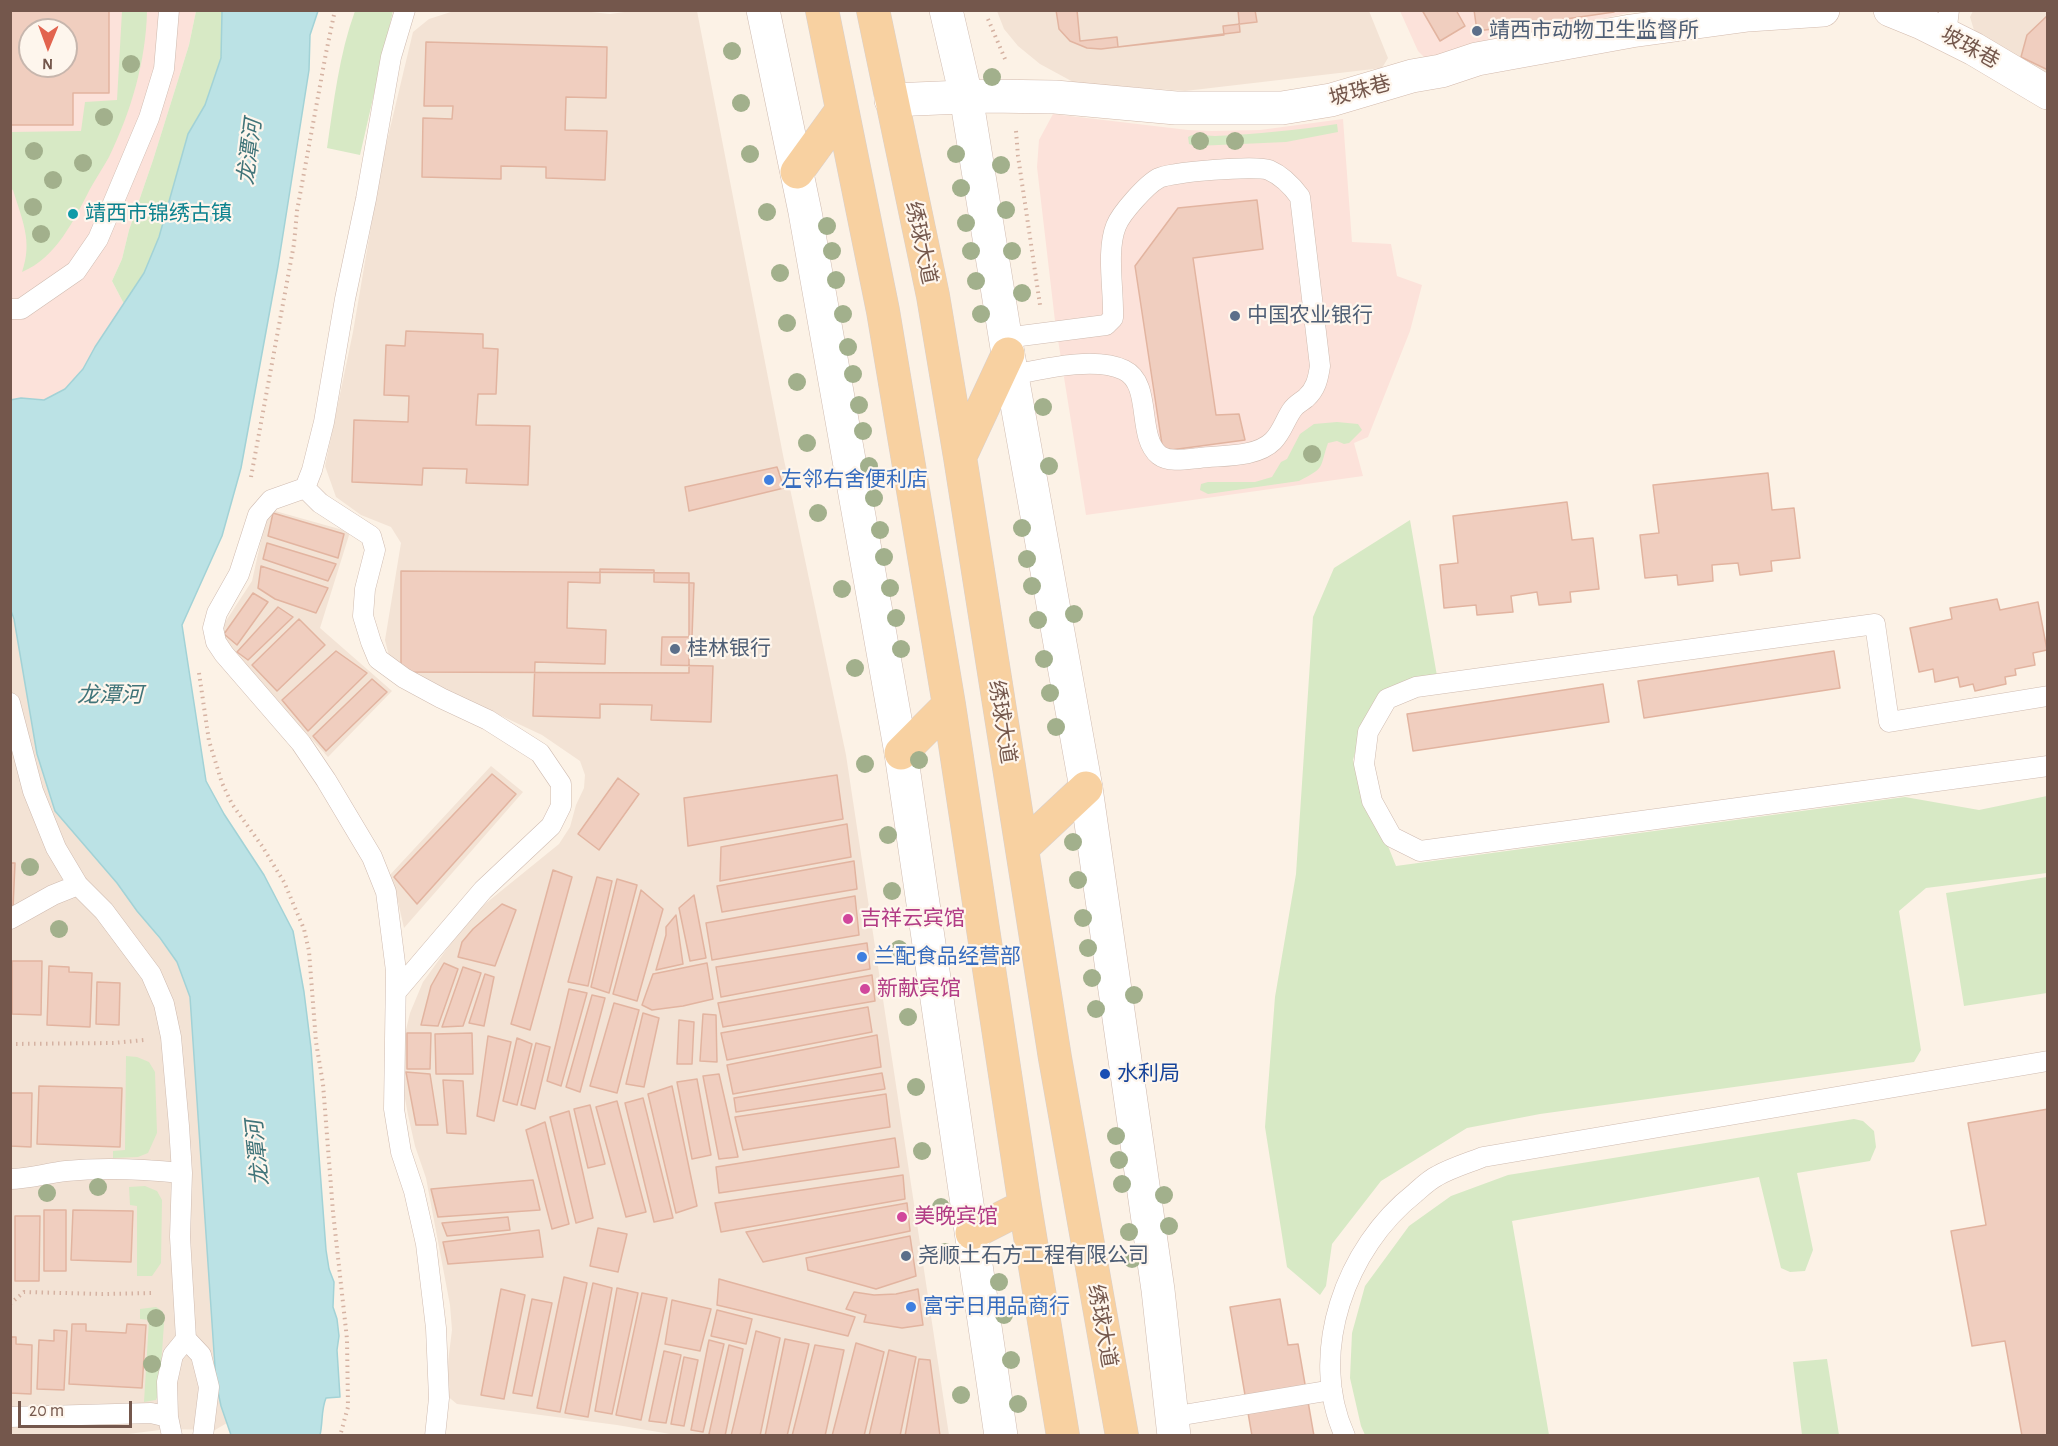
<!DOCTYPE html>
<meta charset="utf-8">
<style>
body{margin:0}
#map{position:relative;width:2058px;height:1446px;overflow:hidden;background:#fcf2e6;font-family:"Alegreya Sans",sans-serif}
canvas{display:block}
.frame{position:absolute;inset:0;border:12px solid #74574c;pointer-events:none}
.north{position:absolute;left:18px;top:18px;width:60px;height:60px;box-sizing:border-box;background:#fef6ed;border:2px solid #c7b6ad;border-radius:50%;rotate:181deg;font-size:16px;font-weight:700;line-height:24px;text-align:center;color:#74574c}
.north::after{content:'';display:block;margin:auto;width:21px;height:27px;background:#e2644f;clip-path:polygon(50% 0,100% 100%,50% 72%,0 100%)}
.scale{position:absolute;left:18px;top:1401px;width:114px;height:27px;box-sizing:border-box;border:3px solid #74574c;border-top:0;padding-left:8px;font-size:18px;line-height:21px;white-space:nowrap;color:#74574c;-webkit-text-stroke:4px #fef6ed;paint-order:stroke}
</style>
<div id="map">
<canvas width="2058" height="1446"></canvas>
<div class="frame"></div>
<div class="north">N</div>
<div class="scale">20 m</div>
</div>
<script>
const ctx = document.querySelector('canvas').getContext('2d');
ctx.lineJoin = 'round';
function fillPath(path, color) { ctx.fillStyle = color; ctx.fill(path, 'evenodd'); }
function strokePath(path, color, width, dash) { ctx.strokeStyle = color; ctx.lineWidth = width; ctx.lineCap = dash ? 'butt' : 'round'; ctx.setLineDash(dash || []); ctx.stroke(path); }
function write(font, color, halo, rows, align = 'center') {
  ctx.font = font + ' "Alegreya Sans","Noto Sans SC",sans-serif'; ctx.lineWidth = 4.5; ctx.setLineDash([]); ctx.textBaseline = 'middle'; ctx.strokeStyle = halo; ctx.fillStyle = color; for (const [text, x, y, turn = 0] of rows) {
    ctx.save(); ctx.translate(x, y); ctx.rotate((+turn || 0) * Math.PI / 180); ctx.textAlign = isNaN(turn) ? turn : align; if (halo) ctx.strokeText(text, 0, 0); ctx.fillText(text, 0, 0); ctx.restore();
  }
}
const residential = new Path2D(`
 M573 10 610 14 639 10 697 11 783 455 846 755 949 1435H676L617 1425 457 1404 446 1395V1378L452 1330 450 1305 426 1178 415 1146 408 1115 401 1077 402 1046 410 1013 423 982 462 928 485 904 559 844 570 827 576 805 584 788 585 775 580 761 542 735 391 664 385 640 401 543 391 527 361 515 336 497 325 466 353 332 382 162 413 32 429 19 454 11Z
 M997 11H1369L1388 58 1382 68 1185 91 1075 83 1040 64 1018 46 1004 29Z
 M1973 11H2047V74L1986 39 1974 30 1970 17Z
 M268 509 350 532 320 628 392 691 328 757 226 645 220 630 252 581Z
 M10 611 117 883 177 962 190 997 216 1382 221 1406 227 1423 215 1430 168 1429 112 1436 11 1435Z
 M491 766 523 792 404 928 396 893 388 877Z`);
const commercial = new Path2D(`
 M1641 10 1425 58 1418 51 1400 11Z
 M11 11H196L189 45 153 160 129 230 122 259 112 281 124 304 95 347 83 369 65 389 44 400 21 398 11 400ZM30 30H66V66H30Z
 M1053 114 1188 130 1212 131 1260 130 1343 119 1352 242 1391 244 1397 276 1422 285 1410 331 1368 437 1354 443 1363 476 1086 515 1055 321 1037 167 1039 140Z`);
const green = new Path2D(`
 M122 11H147C146 61 131 112 109 157 103 168 96 178 90 189 74 220 56 258 22 272 33 241 22 220 13 190L11 189V132L81 131 85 102 117 100Z
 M196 11H222L221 58 205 105 188 134 159 237 144 273 124 304 112 281 122 259 129 230 153 160 189 45Z
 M355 11H393L360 155 327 148C334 101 339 55 355 11Z
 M1337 124 1338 132 1286 142 1196 146 1189 144 1188 137C1196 132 1206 136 1215 136 1257 134 1297 130 1337 124Z
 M1337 422 1358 424 1362 430 1349 443 1344 444 1337 441 1328 443C1319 469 1326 467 1299 481L1208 494 1200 490 1201 484 1208 482H1255L1272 477 1281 462 1287 459 1300 434 1314 424Z
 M1410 520 1437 676 1364 721 1353 760 1365 804 1386 841 1396 866 1905 797 1979 810 2047 796V873L1926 888 1899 911 1921 1050 1914 1062 1540 1114 1467 1128 1381 1181 1332 1244 1326 1286 1320 1295 1287 1267 1265 1127 1275 997 1296 874 1313 617 1334 568Z
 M2047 877V993L1964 1006 1946 893Z
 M126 1056 137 1057 149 1062 155 1072 157 1133 148 1153 138 1157 113 1158V1151L125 1150Z
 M1854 1119 1863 1121 1874 1131 1876 1147 1870 1161 1797 1173 1813 1250 1805 1271 1790 1272 1781 1268 1759 1177 1512 1221 1549 1435H1365L1361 1426 1350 1378 1352 1333 1365 1286 1409 1226 1451 1196 1508 1175Z
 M145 1186 157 1191 162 1200 161 1263 152 1276H137V1206L130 1205 129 1187Z
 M156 1307 162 1311 164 1324 159 1393 156 1400 144 1402 149 1320 140 1319V1309Z
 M1827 1359 1839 1435H1802L1793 1362Z`);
const water = new Path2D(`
 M222 11H318L310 35 309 70 278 266 241 468 222 536 182 625 206 781 224 814 264 875 293 931 304 992 311 1048 326 1250 329 1269 334 1282 333 1307 337 1319 339 1336 337 1350 340 1397 326 1398C321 1410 323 1422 320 1435H231L221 1406 216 1382 190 997 177 962 160 938 137 911 117 883 55 811 37 754 14 619 11 611 10 400 21 398 44 400 65 389 83 369 95 347 144 273 159 237 188 134 205 105 221 58Z`);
const building = new Path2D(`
 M10 10H109V93H73V125H10ZM30 30H66V66H30V57H24L22 36 30 35Z
 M1056 10H1238L1240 32 1101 49 1087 48 1070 41 1059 29Z
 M1077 10H1255L1257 22 1223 26 1224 35 1118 47 1117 37 1080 41Z
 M1422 10H1456L1465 26 1440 41Z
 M1474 10H1614V12L1518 26 1519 31 1494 35 1493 29 1477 31Z
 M2048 15V70L2021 57 2027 35Z
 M426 42 607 47 606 98 566 97 565 130 607 131 605 180 546 178V167L501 166V179L422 177 423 118 452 119 453 106H424Z
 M1257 200 1263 249 1193 258 1216 415 1239 414 1245 440 1163 451 1135 266 1178 208Z
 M406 331 483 334V348L498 349 496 394H478L476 425 530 426 528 485 466 483 467 469 423 468 422 485 352 482 354 420 408 422 409 396 384 395 386 345 405 346Z
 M777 467 784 488 689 511 685 487Z
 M1768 473 1772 510 1794 508 1800 558 1771 561 1772 571 1740 575 1738 563 1712 565 1713 581 1678 585 1677 575 1645 578 1640 535 1659 533 1653 485Z
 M1567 502 1572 540 1593 538 1599 589 1570 592 1571 602 1539 605 1537 592 1511 596 1513 612 1477 615 1476 605 1444 608 1440 565 1458 563 1453 516Z
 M273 513 344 534 338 558 268 536Z
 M267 543 336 564 328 581 263 559Z
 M261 566 328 588 316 613 275 599 258 588Z
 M600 569 654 570V582L694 583 692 637H662L661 665 713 666 711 722 651 720 652 705 600 704V718L533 716 535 662 605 664 606 630 567 628 568 582 600 583Z
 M401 571 689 573V673L401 672Z
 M253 593 268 602 237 645 224 634Z
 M1997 599 2000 610 2038 602 2047 650 2033 653 2035 665 2015 669 2016 675 2005 677 2006 684 1975 691 1973 684 1960 687 1958 677 1935 682 1933 669 1919 672 1910 628 1952 619 1950 608Z
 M278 607 293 617 248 660 237 652Z
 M299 619 325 645 277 691 252 665Z
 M336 651 367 673 308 731 282 700Z
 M1834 651 1840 688 1644 718 1638 681Z
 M372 679 387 692 326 751 313 736Z
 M1603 684 1609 722 1413 751 1407 714Z
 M492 774 516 794 417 904 394 877Z
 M837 775 843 819 688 846 684 798Z
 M618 778 639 794 599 850 578 834Z
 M847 824 851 857 720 881 721 847Z
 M854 861 857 889 722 912 717 886Z
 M10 863H15L13 909H10Z
 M553 870 572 877 530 1030 511 1024Z
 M597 877 612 881 588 986 568 982Z
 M617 879 637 885 609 993 591 987Z
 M641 890 663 909 637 1001 613 994Z
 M694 895 706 958 690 961 679 908Z
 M855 896 859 935 712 960 706 923Z
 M502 904 516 910 495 966 458 957 462 942 473 929Z
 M676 915 683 964 656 970 666 935V927Z
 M867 943 870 969 721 997 716 967Z
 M12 961H42L41 1015 12 1014Z
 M444 963 458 969 438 1026 421 1025 431 986Z
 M707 963 713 999 683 1006 652 1010 642 1005 653 974Z
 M49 966 69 967V972L92 973 90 1027 47 1025Z
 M463 967 481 973 463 1026 442 1027Z
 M485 974 494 977 484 1026 469 1023Z
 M872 975 875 1001 723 1027 718 1003Z
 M97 982 120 983 119 1025 96 1024Z
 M569 989 587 993 561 1086 547 1081Z
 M592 995 605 998 580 1092 566 1087Z
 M614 1003 639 1010 617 1093 590 1086Z
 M868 1007 872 1032 727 1060 721 1033Z
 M643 1013 659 1018 644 1087 626 1084Z
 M703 1014 716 1015 717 1062 700 1061Z
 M679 1020 694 1022 692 1064H677Z
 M407 1033H431L430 1069H407Z
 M472 1033 473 1074H436L435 1034Z
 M877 1035 881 1067 733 1094 727 1065Z
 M488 1036 511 1042 494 1121 477 1116Z
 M517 1038 532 1044 517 1105 503 1101Z
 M536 1043 550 1047 535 1109 521 1105Z
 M406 1072 430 1074 438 1125H416Z
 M882 1073 885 1089 736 1112 734 1098Z
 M719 1074 738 1157 719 1159 703 1076Z
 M697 1079 711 1155 692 1159 677 1082Z
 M443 1080 463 1081 466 1134 447 1133Z
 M39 1086 122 1088 120 1147 37 1144Z
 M672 1086 697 1206 676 1213 648 1094Z
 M10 1093H32L31 1147 10 1146Z
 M886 1094 890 1127 743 1150 735 1117Z
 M643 1098 673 1218 654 1222 625 1103Z
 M617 1101 646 1212 626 1217 596 1107Z
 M590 1105 605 1164 588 1168 574 1109Z
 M2048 1109V1436H2022L2005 1341 1972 1346 1951 1231 1986 1225 1968 1123Z
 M569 1111 593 1218 576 1223 550 1117Z
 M545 1122 569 1224 552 1229 526 1130Z
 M895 1138 899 1167 719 1193 716 1167Z
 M903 1175 905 1199 721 1232 715 1203Z
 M533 1180 540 1210 438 1217 431 1189Z
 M907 1203 910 1231 763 1262 746 1232Z
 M44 1210H66V1271H44Z
 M73 1210 133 1211 131 1262 71 1260Z
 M15 1216H40L39 1281H15Z
 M508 1217 510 1230 447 1236 442 1223Z
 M598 1228 627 1234 618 1272 590 1266Z
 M539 1230 543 1257 448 1264 443 1242Z
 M910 1236 916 1276 876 1289 808 1270 806 1258Z
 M564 1277 587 1283 560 1412 537 1408Z
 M719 1279 855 1317 848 1336 717 1305Z
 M593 1283 612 1288 588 1417 565 1413Z
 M617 1288 638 1293 612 1414 595 1411Z
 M501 1289 525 1295 504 1399 481 1395Z
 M918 1289 923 1325 902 1328 864 1322 866 1315 846 1309 854 1292 874 1295 896 1294Z
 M642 1293 667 1298 641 1420 616 1415Z
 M532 1299 552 1303 532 1396 513 1393Z
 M1280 1299 1288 1345 1298 1344 1314 1436H1252L1230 1307Z
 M672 1300 711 1309 700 1351 665 1344Z
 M717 1310 752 1319 746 1344 711 1336Z
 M72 1324H86V1331L126 1333 127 1324 146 1325 142 1388 69 1384Z
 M54 1330 67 1331 64 1390 37 1389 39 1340 54 1341Z
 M756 1331 780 1338 760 1436H731Z
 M10 1337H16V1344L32 1345 31 1394 10 1393Z
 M785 1339 809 1344 787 1436H765Z
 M709 1340 724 1344 703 1432 691 1430Z
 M856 1343 884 1352 864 1436H832Z
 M729 1345 743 1349 725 1436H713L709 1434Z
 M815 1345 844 1350 825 1436H792Z
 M889 1350 916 1357 900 1436H869Z
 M664 1351 681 1355 666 1423 649 1421Z
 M684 1357 698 1360 684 1426 671 1424Z
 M919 1359 930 1360 940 1436H905Z`);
const path = new Path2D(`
 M988 19 1005 59
 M1016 131 1018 156 1040 305
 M251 477 294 244 297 211 326 53 335 10
 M199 673 209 741 222 783 232 804 262 846 284 882 304 929 309 951 316 1042 323 1084 333 1212 347 1339 348 1407 340 1436
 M10 1044 114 1043 144 1040
 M10 1304 24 1292 103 1294 153 1293`);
const lane = new Path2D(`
 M405 10 391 57 366 199 345 299 324 422 312 470 305 488 271 500 258 515 239 574 217 613 213 628 216 642 224 654 301 743 326 780 372 857 386 892 396 971 394 1109 401 1152 414 1191 426 1244 436 1328 439 1398 435 1436
 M1946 34 1949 10
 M10 309H21L76 271 98 239 149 118 164 69 169 10
 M1005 338 1106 325 1113 318C1114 290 1106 251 1116 226 1121 213 1147 184 1159 178 1170 172 1257 165 1269 170 1283 176 1292 186 1300 197L1320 366C1318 379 1316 389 1306 398 1301 402 1295 405 1292 410 1285 420 1282 432 1273 441 1256 458 1222 455 1199 458 1188 459 1169 463 1159 455 1136 436 1153 384 1124 370 1095 356 1043 369 1012 375
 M305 488 320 503 371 536 375 550 365 589 363 616 371 642 378 659 404 678 441 698 488 720 540 753 561 784V806L551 826 483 890 396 992
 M2048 696 1889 722 1875 624 1416 687 1387 699 1368 732 1364 764 1372 801 1392 837 1420 851 2048 766
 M10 703 33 791 56 848 78 885 104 911 151 974 164 1004 171 1037 179 1126 182 1173 180 1237 186 1339 201 1355 209 1387 203 1436
 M10 919 53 895 78 885
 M10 1179C29 1179 47 1173 66 1171 104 1167 143 1169 182 1173
 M10 1417 151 1413 168 1417 172 1436
 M168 1417 167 1382 173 1355 186 1339
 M1171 1417 1332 1390
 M1345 1436C1307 1353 1346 1247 1415 1193 1422 1187 1429 1180 1437 1176 1451 1168 1468 1163 1483 1157L2048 1061`);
const street = new Path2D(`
 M763 10 805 212 901 753 1001 1436
 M946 10 966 96 1008 354 1086 788 1158 1290 1174 1436`);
const secondary = new Path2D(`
 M1890 10 1922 23 1974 49 2048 93
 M891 100 987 96 1055 97 1176 108H1282L1331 100 1412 76 1441 71 1477 59 1631 31 1748 15 1823 10`);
const primary = new Path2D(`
 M822 10 883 311 949 705 1025 1206 1063 1436
 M873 10 933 296 960 457 1055 1058 1122 1436
 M797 172 842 110
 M960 457 1008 354
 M901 753 949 705
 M1022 848 1086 788
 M972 1233 1025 1206`);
const trees = [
 [732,51],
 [131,64],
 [992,77],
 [741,103],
 [104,117],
 [1200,141],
 [1235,141],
 [34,151],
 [750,154],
 [956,154],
 [83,163],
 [1001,165],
 [53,180],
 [961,188],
 [33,207],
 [1006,210],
 [767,212],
 [966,223],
 [827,226],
 [41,234],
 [832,251],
 [971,251],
 [1012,251],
 [780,273],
 [836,280],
 [976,281],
 [1022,293],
 [843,314],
 [981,314],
 [787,323],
 [848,347],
 [853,374],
 [797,382],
 [859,405],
 [1043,407],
 [863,431],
 [807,443],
 [1312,454],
 [869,466],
 [1049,466],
 [874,498],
 [818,513],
 [1022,528],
 [880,530],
 [884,557],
 [1027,559],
 [1032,586],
 [890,588],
 [842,589],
 [1074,614],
 [896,618],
 [1038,620],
 [901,649],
 [1044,659],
 [855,668],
 [1050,693],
 [1056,727],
 [919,760],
 [865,764],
 [888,835],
 [1073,842],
 [30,867],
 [1078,880],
 [892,891],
 [1083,918],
 [59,929],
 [1088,948],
 [899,949],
 [1092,978],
 [1134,995],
 [1096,1009],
 [908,1017],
 [916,1087],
 [1116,1136],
 [922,1151],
 [1119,1160],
 [1122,1184],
 [98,1187],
 [47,1193],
 [1164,1195],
 [941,1207],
 [1169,1226],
 [1129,1232],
 [945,1252],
 [1132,1259],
 [999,1282],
 [1004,1315],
 [156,1318],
 [1011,1360],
 [152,1364],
 [961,1395],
 [1018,1404]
];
const markers = [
 [1477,31,6,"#5c6f8a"],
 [73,214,6,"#0f9aa8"],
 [1235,316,6,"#5c6f8a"],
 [769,480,6,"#3f7fe0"],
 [675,649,6,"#5c6f8a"],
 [848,919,6,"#d1479c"],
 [862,957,6,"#3f7fe0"],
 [865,989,6,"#d1479c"],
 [1105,1074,6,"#1a4fb4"],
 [902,1217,6,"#d1479c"],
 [906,1256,6,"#5c6f8a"],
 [911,1307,6,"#3f7fe0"]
];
const serviceNames = [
 ["靖西市动物卫生监督所",1489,31],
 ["中国农业银行",1247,316],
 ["桂林银行",687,649],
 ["尧顺土石方工程有限公司",918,1256]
];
const streetNames = [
 ["坡珠巷",1970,48,29],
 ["坡珠巷",1360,91,-15],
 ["绣球大道",921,243,78],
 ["绣球大道",1002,722,81],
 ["绣球大道",1102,1326,80]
];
const cultureNames = [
 ["靖西市锦绣古镇",85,214]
];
const shopNames = [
 ["左邻右舍便利店",781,480],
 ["兰配食品经营部",874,957],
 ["富宇日用品商行",923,1307]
];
const hotelNames = [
 ["吉祥云宾馆",860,919],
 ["新献宾馆",877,989],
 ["美晚宾馆",914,1217]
];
const transitNames = [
 ["水利局",1117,1074]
];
const waterNames = [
 ["龙潭河",250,152,-83],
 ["龙潭河",110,695],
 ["龙潭河",258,1153,-96]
];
fillPath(residential, '#f3e3d5');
fillPath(commercial, '#fce2da');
fillPath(green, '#d7e9c5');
fillPath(water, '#bbe2e5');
strokePath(water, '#a2d2d6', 1.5);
fillPath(building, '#f0cebf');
strokePath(building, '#e2b4a0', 1.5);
strokePath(lane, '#cfbbb0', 21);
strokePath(street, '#cfbbb0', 34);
strokePath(secondary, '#d2baad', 34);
strokePath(primary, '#d8d0cd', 34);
strokePath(path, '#d5b2a2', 4, [1.5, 4.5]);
strokePath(lane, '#fff', 20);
strokePath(street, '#fff', 33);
strokePath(secondary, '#fff', 33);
strokePath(primary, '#f8d1a1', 33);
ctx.fillStyle = '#a2b08c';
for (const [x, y] of trees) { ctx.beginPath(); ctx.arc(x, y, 9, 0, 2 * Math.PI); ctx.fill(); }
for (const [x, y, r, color] of markers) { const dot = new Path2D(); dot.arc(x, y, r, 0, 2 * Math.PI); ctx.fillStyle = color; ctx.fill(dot); strokePath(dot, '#fef6ed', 2); }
write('21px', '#4e5e75', '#fef6ed', serviceNames, 'left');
write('21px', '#74574c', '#fef6ed', streetNames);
write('21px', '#0d838f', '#fef6ed', cultureNames, 'left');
write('21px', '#366cbe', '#fef6ed', shopNames, 'left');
write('21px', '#b23c85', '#fef6ed', hotelNames, 'left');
write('21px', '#164399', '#fef6ed', transitNames, 'left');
write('italic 22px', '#407479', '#fef6ed', waterNames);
</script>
